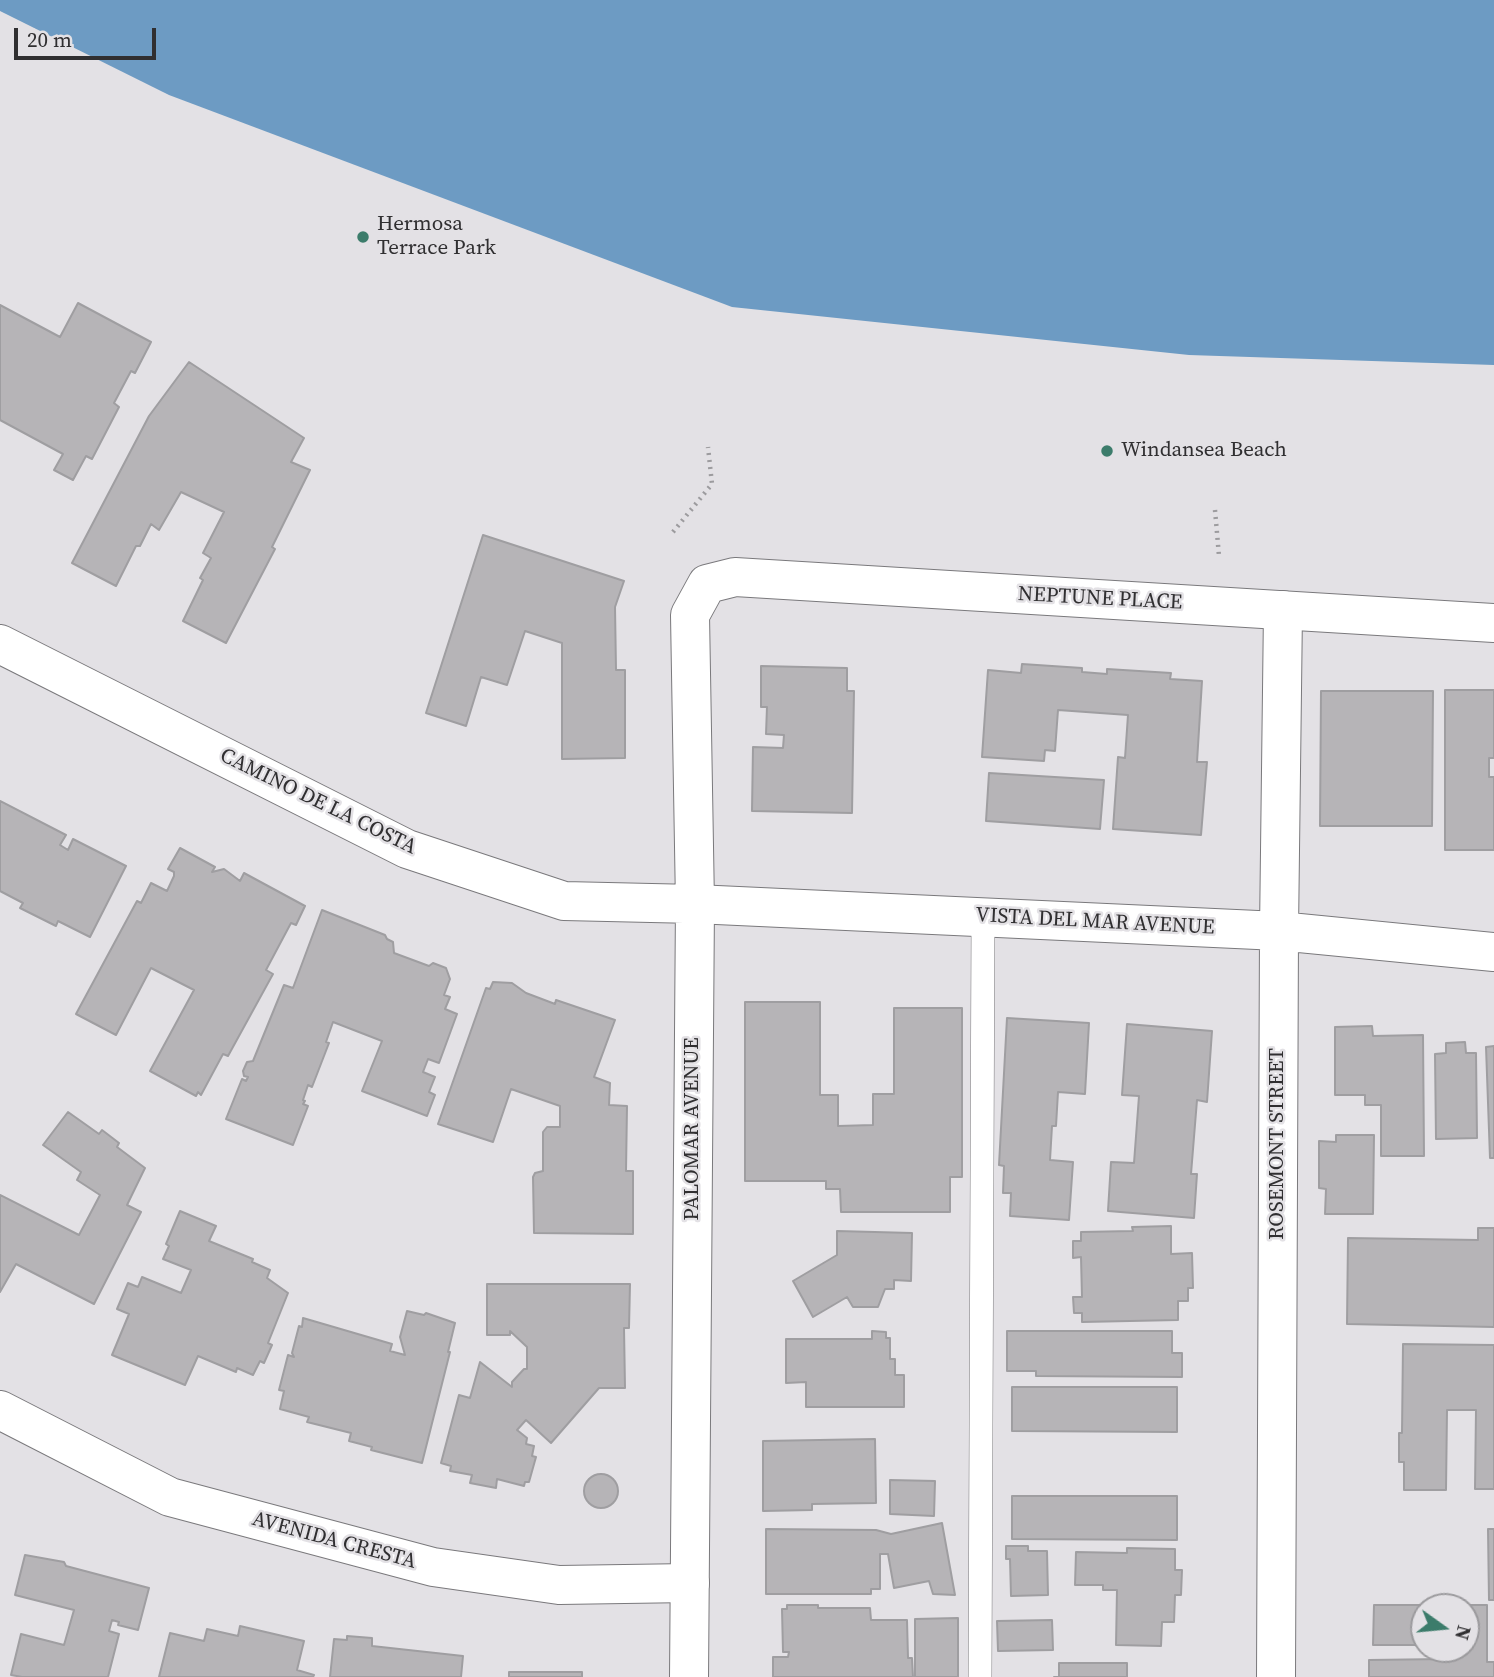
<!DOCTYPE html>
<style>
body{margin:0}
#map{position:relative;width:1494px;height:1677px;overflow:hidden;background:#e3e1e5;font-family:"Source Serif 4",serif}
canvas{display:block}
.north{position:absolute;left:1410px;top:1593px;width:70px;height:70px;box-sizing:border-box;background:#e3e1e5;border:2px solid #9b9a9d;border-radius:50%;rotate:105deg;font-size:19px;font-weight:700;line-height:28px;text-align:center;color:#302f31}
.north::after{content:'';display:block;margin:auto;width:24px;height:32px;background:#3c7c6b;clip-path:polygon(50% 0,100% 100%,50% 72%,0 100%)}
.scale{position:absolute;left:14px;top:28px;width:142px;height:32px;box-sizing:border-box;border:4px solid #302f31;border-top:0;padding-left:9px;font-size:21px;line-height:24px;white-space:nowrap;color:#302f31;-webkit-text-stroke:5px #e3e1e5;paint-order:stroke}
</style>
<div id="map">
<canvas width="1494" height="1677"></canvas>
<div class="north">N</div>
<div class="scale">20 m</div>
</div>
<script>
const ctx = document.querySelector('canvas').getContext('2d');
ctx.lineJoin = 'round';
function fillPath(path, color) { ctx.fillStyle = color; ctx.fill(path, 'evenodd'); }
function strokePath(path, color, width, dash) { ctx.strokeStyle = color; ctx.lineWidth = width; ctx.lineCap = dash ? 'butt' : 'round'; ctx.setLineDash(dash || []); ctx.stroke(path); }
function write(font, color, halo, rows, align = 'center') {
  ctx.font = font + ' "Source Serif 4",serif'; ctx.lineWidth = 5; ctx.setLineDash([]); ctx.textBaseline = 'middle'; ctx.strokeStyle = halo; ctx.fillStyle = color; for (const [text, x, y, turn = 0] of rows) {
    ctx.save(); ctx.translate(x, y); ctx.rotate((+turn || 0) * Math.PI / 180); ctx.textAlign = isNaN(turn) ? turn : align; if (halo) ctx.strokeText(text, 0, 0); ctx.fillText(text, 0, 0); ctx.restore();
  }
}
const water = new Path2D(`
 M0 0H1494V365L1189 355 732 307 169 95 0 11Z`);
const building = new Path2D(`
 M78 303 151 342 135 373 131 371 114 403 119 407 92 459 86 456 73 480 54 470 63 454 0 420V305L60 337Z
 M189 362 304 438 291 462 310 470 272 547 275 549 226 643 183 621 203 580 200 578 211 558 203 553 224 512 181 492 159 530 151 524 140 546H136L116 586 72 563 149 416Z
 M483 535 624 581 615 607 616 670H625V758L562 759V643L525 631 507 685 481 677 466 726 426 713Z
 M1022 664 1082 668V672L1107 674V669L1171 673 1170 679 1202 681 1197 762H1207L1201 835 1113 829 1118 757 1125 758 1128 715 1058 710 1055 751 1045 750 1044 761 982 757 988 670 1021 673Z
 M761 666 847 668V691H854L852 813 752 811 753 747 783 748 784 735 766 734 767 707H761Z
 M1445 690H1494V758H1489V777H1494V850H1445Z
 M1321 691H1433L1432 826H1320Z
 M989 773 1104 780 1100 829 986 821Z
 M0 801 66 835 60 845 68 850 73 839 126 866 90 937 58 921 56 926 20 908 23 903 0 891Z
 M180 848 215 867 212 872 224 869 240 881 244 873 305 906 296 925 291 923 266 970 273 974 228 1056 223 1054 201 1095 198 1092 196 1096 150 1071 194 990 151 968 116 1035 76 1014 137 901 141 903 151 883 167 891 174 876V872L168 869Z
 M322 910 385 935 387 939 393 942 394 953 429 966 433 963 446 968 450 979 444 995 450 997 445 1009 457 1014 439 1063 428 1059 423 1072 435 1077 429 1092 435 1095 427 1116 362 1091 382 1041 333 1022 326 1042 329 1043 312 1087 308 1085 303 1100 305 1101 303 1104 308 1106 293 1145 226 1119 242 1079 246 1081 248 1077 244 1076 243 1071 247 1062 253 1061 284 985 293 988Z
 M493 982 512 983 526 993 555 1004 556 1000 615 1020 594 1077 610 1083 609 1105 627 1106 626 1171H633V1234L534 1233 533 1177 535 1173 543 1171V1132L547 1127H560V1106L511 1089 493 1142 438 1124 486 988 490 989Z
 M745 1002H820V1095H838V1126L873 1125V1094H894V1008H962V1177H950V1212H841L840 1189H826V1181H745Z
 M1007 1018 1089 1023 1085 1094 1058 1092 1056 1126H1052L1050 1160 1073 1162 1069 1220 1010 1216 1011 1193H1003L1004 1166 999 1165Z
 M1127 1024 1212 1031 1207 1102 1197 1100 1191 1174H1197L1194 1218 1108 1211 1111 1162 1134 1163 1139 1096 1122 1095Z
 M1372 1026 1373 1036 1423 1035 1424 1156H1381V1105H1365V1095H1335V1027Z
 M1465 1042 1466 1053H1476L1477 1138 1436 1139 1435 1054 1446 1053V1043Z
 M1494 1046V1158H1490L1486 1047Z
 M68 1112 99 1134 102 1130 119 1143 117 1147 145 1168 127 1205 141 1212 94 1304 16 1264 0 1292V1195L79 1235 100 1195 77 1180 81 1172 43 1145Z
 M1336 1135H1374L1373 1214H1325L1326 1189 1319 1188V1141L1336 1142Z
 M180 1211 216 1226 209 1241 253 1259 252 1262 270 1270 267 1278 288 1293 268 1343 272 1345 264 1363 260 1361 253 1375 237 1368 236 1372 198 1356 185 1385 112 1355 129 1314 117 1309 128 1283 138 1287 142 1277 181 1293 191 1270 163 1259 169 1246 166 1244Z
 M1171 1226V1254L1192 1253 1193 1288H1188V1301H1178V1320L1082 1322V1313H1074L1073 1297H1082L1081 1257 1073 1258V1241H1081V1232L1133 1231 1132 1227Z
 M1478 1228H1494V1327L1347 1324 1348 1238 1478 1240Z
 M837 1231 912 1233 911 1281 894 1280V1289H885L878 1307H853L847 1297 813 1317 793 1281 837 1255Z
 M487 1284H630L629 1328H624L625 1388H599L551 1443 526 1420 517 1430 527 1438 526 1444 534 1446 532 1456 536 1457 529 1482H525L524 1486 497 1479 496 1488 470 1483 472 1475 450 1471 451 1466 441 1463 459 1395 470 1398 480 1362 512 1387V1382L524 1369H527V1347L510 1331V1335H487Z
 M407 1311 424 1315 426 1313 455 1323 448 1352H450L422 1463 371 1450 372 1447 349 1441 351 1433 307 1422 309 1417 280 1409 284 1391 279 1390 288 1355 294 1357 292 1353 299 1326 302 1327 303 1318 392 1344 390 1351 405 1355 400 1337Z
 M872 1331 886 1332V1338H890V1359H895V1375H904V1407H806V1382L786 1383V1339H872Z
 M1007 1331H1172V1353H1182V1377L1036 1376V1371H1007Z
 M1403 1344 1494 1345V1489H1475L1476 1410H1447L1446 1490H1404V1462H1399V1433H1402Z
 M1012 1387H1177V1432L1012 1431Z
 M875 1439 876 1503 812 1504V1510L763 1511V1441Z
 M584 1491a17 17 0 1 1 34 0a17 17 0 1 1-34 0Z
 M890 1480 935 1481 934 1516 890 1514Z
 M1012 1496H1177V1540L1012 1539Z
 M942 1523 955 1595 933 1594 929 1581 894 1588 888 1554H880V1589H871V1594H766V1529L876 1530 891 1534Z
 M1488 1529H1494V1600H1489Z
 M1006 1546H1028V1551H1047L1048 1595 1011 1596 1010 1559H1006Z
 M1127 1548 1175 1549V1570H1182L1181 1595H1175L1174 1622H1162L1161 1646 1116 1645 1117 1590H1103V1585H1075L1076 1552 1127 1553Z
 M25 1555 64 1562 66 1566 149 1588 138 1630 118 1625 119 1622 112 1620 109 1631 119 1634 108 1677H22L11 1675 21 1634 64 1645 74 1610 15 1595Z
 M787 1605H818V1608H870L871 1620H907L908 1658H912L913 1677H773V1657H788L789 1652H783L782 1609H787Z
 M1374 1605H1487V1662H1494V1677H1369V1660L1444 1659V1649H1466V1607H1424V1645H1373Z
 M958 1618V1677H915V1619Z
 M1052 1620 1053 1650 998 1651 997 1621Z
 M240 1626 304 1641 297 1670 314 1675 313 1677H159L170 1633 204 1641 207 1629 238 1636Z
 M347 1636 372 1638V1646L463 1656 461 1677H330L334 1639 347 1640Z
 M1059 1663H1127V1677H1054H1059Z
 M509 1672H582V1677H509Z`);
const path = new Path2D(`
 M1215 510 1219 556
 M673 532 712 484 708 447`);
const lane = new Path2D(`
 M980 1677 983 917`);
const street = new Path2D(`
 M695 904 1279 931 1494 952
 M0 1410 170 1497 433 1567 559 1585 690 1583
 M1276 1677 1279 931 1283 610`);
const secondary = new Path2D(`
 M0 644 407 849 564 901 695 904
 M689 1677 695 904 690 615 707 584 735 577 1494 623`);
const markers = [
 [363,237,7,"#3c7c6b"],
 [1107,451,7,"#3c7c6b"]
];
const poiNames = [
 ["Hermosa",377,225],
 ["Terrace Park",377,249],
 ["Windansea Beach",1121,451]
];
const streetNames = [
 ["NEPTUNE PLACE",1100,599,3],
 ["CAMINO DE LA COSTA",318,802,26],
 ["VISTA DEL MAR AVENUE",1095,922,3],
 ["PALOMAR AVENUE",693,1129,-90],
 ["ROSEMONT STREET",1278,1144,-90],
 ["AVENIDA CRESTA",334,1541,15]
];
fillPath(water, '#6d9bc3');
fillPath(building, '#b6b4b7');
strokePath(building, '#9f9ea1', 2);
strokePath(lane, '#7a797c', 24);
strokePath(street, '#7a797c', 40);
strokePath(secondary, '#7a797c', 40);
strokePath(path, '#9c9b9e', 4.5, [2, 5]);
strokePath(lane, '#fff', 23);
strokePath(street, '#fff', 38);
strokePath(secondary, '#fff', 38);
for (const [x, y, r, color] of markers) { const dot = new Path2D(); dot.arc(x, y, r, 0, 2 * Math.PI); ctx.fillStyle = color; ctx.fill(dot); strokePath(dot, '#e3e1e5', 2.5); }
write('21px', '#302f31', '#e3e1e5', poiNames, 'left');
write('21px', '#302f31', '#e3e1e5', streetNames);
</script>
